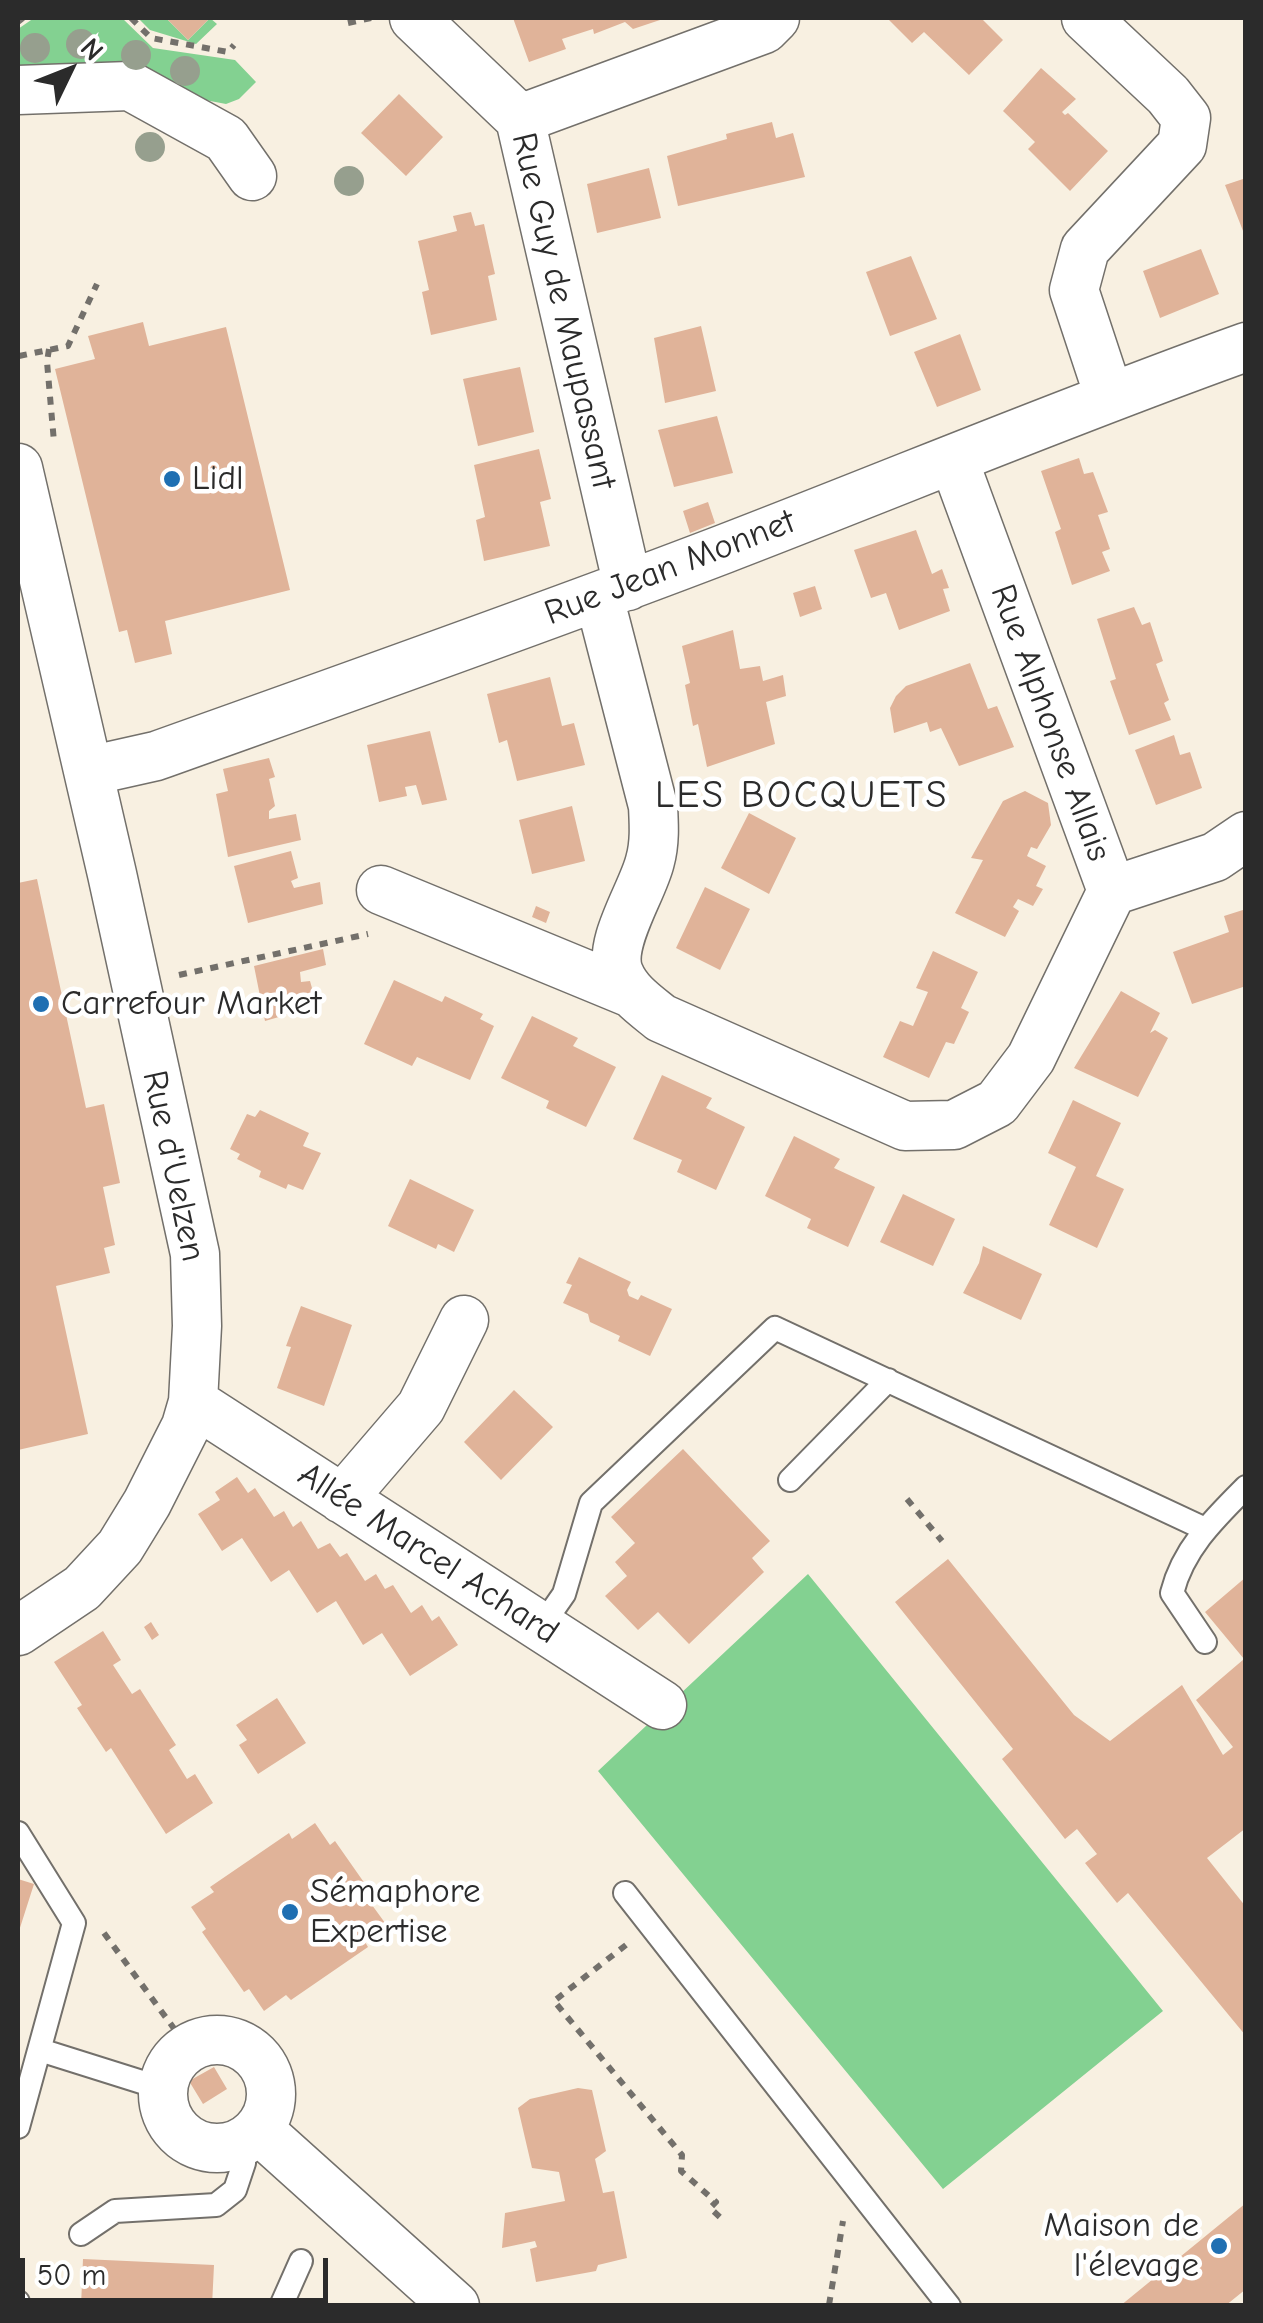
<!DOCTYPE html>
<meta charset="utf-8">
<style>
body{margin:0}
#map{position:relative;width:1263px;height:2323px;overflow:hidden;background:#f8f0e1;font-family:"Comic Neue",sans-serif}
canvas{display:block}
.frame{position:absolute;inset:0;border:20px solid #2b2b2b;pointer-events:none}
.north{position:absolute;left:20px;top:20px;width:100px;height:100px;-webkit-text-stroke:8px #fff;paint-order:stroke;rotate:47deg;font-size:28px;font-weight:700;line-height:40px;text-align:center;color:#2b2b2b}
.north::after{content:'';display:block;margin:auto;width:35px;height:45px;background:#2b2b2b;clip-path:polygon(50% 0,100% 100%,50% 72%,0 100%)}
.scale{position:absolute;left:20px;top:2258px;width:308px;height:45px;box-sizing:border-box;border:5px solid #2b2b2b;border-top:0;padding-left:12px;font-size:30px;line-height:35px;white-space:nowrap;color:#2b2b2b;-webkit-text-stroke:8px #fff;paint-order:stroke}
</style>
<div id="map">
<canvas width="1263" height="2323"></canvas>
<div class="frame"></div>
<div class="north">N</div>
<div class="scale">50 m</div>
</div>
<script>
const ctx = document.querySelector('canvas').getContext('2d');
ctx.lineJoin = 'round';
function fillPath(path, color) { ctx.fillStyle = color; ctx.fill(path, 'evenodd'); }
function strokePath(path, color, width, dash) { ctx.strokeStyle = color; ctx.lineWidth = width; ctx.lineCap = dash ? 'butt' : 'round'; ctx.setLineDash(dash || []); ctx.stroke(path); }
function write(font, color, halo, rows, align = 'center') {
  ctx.font = font + ' "Comic Neue",sans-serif'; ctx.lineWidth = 9; ctx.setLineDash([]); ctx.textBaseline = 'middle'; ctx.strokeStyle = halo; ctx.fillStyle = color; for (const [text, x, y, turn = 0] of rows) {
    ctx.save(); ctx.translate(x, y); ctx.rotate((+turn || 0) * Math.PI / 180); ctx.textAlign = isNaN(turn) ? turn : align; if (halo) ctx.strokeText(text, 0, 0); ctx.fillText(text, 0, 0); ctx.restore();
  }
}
const green = new Path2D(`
 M34 18H122L153 48 235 60 256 82 239 99 226 104 205 100 156 76H18V29Z
 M138 18H166L188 40 210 18 217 24 196 44 150 30Z
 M808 1574 1163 2011 943 2189 598 1771Z`);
const building = new Path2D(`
 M166 18H210L188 40Z
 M513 18H666L633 29 625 22 594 34 593 29 562 39 566 49 529 62Z
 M887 18H981L1003 40 969 75 924 32 912 43Z
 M1041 68 1076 99 1062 112 1065 115 1068 113 1108 151 1070 191 1028 149 1035 142 1003 111Z
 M399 94 443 137 406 176 361 133Z
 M772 122 776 138 793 133 805 177 678 206 667 156 727 139 726 134Z
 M649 168 661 218 597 233 587 184Z
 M1246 178V236H1245L1225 185Z
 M471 212 475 226 484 224 495 274 488 276 497 320 431 335 422 292 429 290 418 241 457 231 453 216Z
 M1201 249 1219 294 1160 318 1143 271Z
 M911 256 937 319 890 336 866 272Z
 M143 322 149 346 226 327 290 590 165 621 172 654 135 663 127 630 119 632 55 369 95 359 88 336Z
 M701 326 716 391 665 403 654 338Z
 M960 334 981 390 937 407 914 352Z
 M520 367 534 432 478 446 463 379Z
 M717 416 733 473 674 487 658 430Z
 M539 449 551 499 540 502 550 546 484 561 476 520 485 517 474 465Z
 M1079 458 1084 474 1093 472 1108 512 1098 515 1110 549 1102 552 1110 571 1072 585 1055 532 1061 529 1041 471Z
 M708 502 715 523 690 533 683 511Z
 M916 530 932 574 942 569 949 588 943 589 950 611 899 630 886 593 871 598 854 550Z
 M815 586 822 609 800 617 793 593Z
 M1134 607 1142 625 1150 622 1163 661 1156 664 1169 700 1164 703 1171 720 1129 735 1110 681 1116 679 1097 619Z
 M733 630 740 669 760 666 763 681 783 675 786 696 766 702 775 744 707 767 698 724 693 726 685 685 690 683 682 646Z
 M970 663 988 709 997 706 1014 747 959 766 941 728 930 732 927 722 894 733 890 708 896 696 906 686Z
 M550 677 562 726 574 723 585 765 517 781 507 740 499 743 487 694Z
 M430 731 447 800 422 805 416 785 405 787 407 796 379 802 367 745Z
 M1174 735 1180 755 1190 752 1202 788 1156 805 1135 750Z
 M269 758 275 777 269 779 275 806 269 811V819L296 814 301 840 228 857 216 794 228 791 223 769Z
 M1025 791 1048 803 1051 825 1037 849 1031 847 1027 856 1046 866 1036 886 1043 889 1033 906 1018 899 1013 907 1019 911 1005 937 955 913 983 860 971 858 1003 801Z
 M572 806 585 861 532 874 519 820Z
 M749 813 796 838 769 894 721 868Z
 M291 851 298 878 291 881 294 888 320 882 323 904 248 923 234 866Z
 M37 879 86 1108 104 1104 120 1183 103 1187 115 1245 104 1248 110 1273 56 1286 88 1434 18 1450V883Z
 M705 887 750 909 720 970 676 948Z
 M536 906 550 912 546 923 532 917Z
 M1246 909V986L1192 1004 1173 952 1229 932 1224 916Z
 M323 949 326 965 300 972 301 982 310 981 317 1006 265 1021 254 966Z
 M933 951 978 972 961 1008 969 1012 954 1044 946 1042 929 1078 883 1057 900 1021 913 1026 928 992 916 988Z
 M394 980 442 1002 445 996 483 1014 480 1019 494 1026 470 1080 417 1057 412 1066 364 1044Z
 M1121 991 1160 1013 1150 1033 1155 1030 1168 1038 1138 1097 1074 1068Z
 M532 1016 578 1038 573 1046 616 1067 586 1127 546 1108 549 1101 501 1078Z
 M662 1075 712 1098 706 1108 745 1127 716 1190 677 1172 682 1160 633 1139Z
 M1073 1100 1121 1123 1096 1176 1124 1189 1097 1248 1049 1225 1076 1167 1048 1153Z
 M260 1110 309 1133 303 1146 321 1153 303 1190 288 1184 286 1189 259 1177 261 1171 237 1159 240 1154 230 1149 247 1114 255 1117Z
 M794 1136 840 1159 834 1168 875 1187 848 1247 807 1228 811 1219 765 1196Z
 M410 1179 474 1210 454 1252 438 1244 436 1249 388 1226Z
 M903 1194 955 1219 933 1266 880 1242Z
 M983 1246 1042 1274 1021 1320 963 1293 979 1263Z
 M579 1257 631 1282 627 1290 629 1296 638 1300 641 1295 672 1309 650 1356 618 1341 620 1336 590 1322 588 1314 563 1303 572 1285 566 1283Z
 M301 1306 352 1325 324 1406 277 1388 291 1347 286 1346Z
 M514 1390 553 1427 501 1480 464 1442Z
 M683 1449 770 1541 752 1558 764 1572 689 1644 658 1612 638 1630 605 1596 627 1576 615 1562 635 1543 611 1517Z
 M237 1477 248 1493 255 1488 274 1517 284 1511 293 1527 301 1521 318 1549 330 1543 340 1557 347 1553 365 1581 376 1574 385 1589 393 1585 411 1613 422 1605 432 1621 439 1616 458 1645 410 1676 382 1633 363 1645 336 1601 317 1613 289 1570 271 1582 242 1538 222 1551 198 1514 220 1500 215 1492Z
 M948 1559 1074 1715 1110 1741 1182 1685 1223 1755 1233 1747 1196 1700 1244 1659 1205 1612 1246 1577V1828L1207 1858 1246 1907V2036L1128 1893 1117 1903 1085 1863 1097 1854 1077 1829 1065 1839 1002 1759 1013 1749 895 1602Z
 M151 1622 159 1635 152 1640 144 1627Z
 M103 1631 121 1660 113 1665 132 1694 140 1689 176 1745 169 1750 187 1779 195 1774 213 1803 166 1834 111 1748 106 1752 77 1708 82 1705 54 1662Z
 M277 1698 306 1743 258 1774 239 1745 247 1740 236 1725Z
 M315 1823 330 1845 335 1841 377 1901 372 1905 388 1927 365 1942 368 1947 291 2000 286 1995 264 2011 249 1989 244 1992 202 1932 206 1929 191 1907 214 1892 210 1887 289 1833 292 1839Z
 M18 1879 34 1884 18 1934Z
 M214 2067 227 2089 203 2104 189 2081Z
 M578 2088 592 2090 606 2151 595 2159 603 2193 614 2191 627 2258 598 2265 596 2271 536 2282 530 2249 537 2247 535 2241 502 2248 505 2213 565 2201 559 2172 532 2168 518 2108 530 2099Z
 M1246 2203V2289L1225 2306H1120Z
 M83 2259 214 2265 212 2306H81Z`);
const path = new Path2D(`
 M131 18 151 38 228 52 234 45
 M18 22 23 18
 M348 23 371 18
 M49 349 47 362 54 442
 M19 356 68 346 97 284
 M179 975 368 934
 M907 1499 942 1541
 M104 1933 189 2049
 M626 1945 554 2001 682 2155 681 2171 716 2202 710 2208 723 2220
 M829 2305 843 2221`);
const service = new Path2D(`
 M790 1480 888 1380
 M541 1627 564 1594 591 1503 775 1328 1205 1529
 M1205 1642 1172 1593C1183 1549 1214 1519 1246 1487
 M18 1833 74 1923 18 2127
 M625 1893 949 2306
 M40 2050 164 2089
 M81 2234 115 2211 216 2205 235 2190 244 2163 245 2140
 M18 2302 19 2306
 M281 2306 301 2261`);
const minor = new Path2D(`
 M414 18 520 119 628 586
 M1086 18 1168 95 1186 118 1182 145 1085 249 1074 290 1109 396
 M18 90 130 86 226 139 252 176
 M520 119 764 29 775 18
 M18 468 112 874 195 1254 197 1326 193 1402 186 1426 147 1503 120 1547 82 1588 18 1631
 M599 597 653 806C654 825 655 843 650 861 643 891 607 943 619 973 627 993 645 1005 661 1018L905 1126 954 1125 997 1103 1031 1058 1112 891 954 461
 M89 771 156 756C346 688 536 621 724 549 898 482 1070 410 1246 347
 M381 890 631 993
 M1112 891 1215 857 1246 836
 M193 1402 662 1705
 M342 1499 421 1407 464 1320
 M163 2094a54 54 0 1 1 108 0a54 54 0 1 1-108 0Z
 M258 2129 455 2306`);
const trees = [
 [81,44],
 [35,48],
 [136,55],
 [185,71],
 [150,147],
 [349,181]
];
const markers = [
 [172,479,10,"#1f6fb2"],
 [41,1004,10,"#1f6fb2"],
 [290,1912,10,"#1f6fb2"],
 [1219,2246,10,"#1f6fb2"]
];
const streetNames = [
 ["Rue Guy de Maupassant",563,311,77],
 ["Rue Jean Monnet",670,568,-21],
 ["Rue Alphonse Allais",1050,723,70],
 ["Rue d'Uelzen",173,1166,78],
 ["Allée Marcel Achard",428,1554,33]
];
const poiNames = [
 ["Lidl",192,479],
 ["Carrefour Market",61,1004],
 ["Sémaphore",310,1892],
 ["Expertise",310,1932],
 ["Maison de",1199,2226,"right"],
 ["l'élevage",1199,2266,"right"]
];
const neighbourhoodNames = [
 ["LES BOCQUETS",802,796]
];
fillPath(green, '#83d191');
fillPath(building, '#e0b399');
strokePath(service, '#73706b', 26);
strokePath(minor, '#73706b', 51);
strokePath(path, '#73706b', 6, [8, 8]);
strokePath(service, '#fff', 22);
strokePath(minor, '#fff', 48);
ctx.fillStyle = '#969f8e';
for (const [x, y] of trees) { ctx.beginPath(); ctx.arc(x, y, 15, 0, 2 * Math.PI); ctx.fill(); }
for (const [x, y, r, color] of markers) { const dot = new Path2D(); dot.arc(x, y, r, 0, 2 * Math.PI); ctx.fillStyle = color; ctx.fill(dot); strokePath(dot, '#fff', 4); }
write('35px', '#2b2b2b', '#fff', streetNames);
write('35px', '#2b2b2b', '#fff', poiNames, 'left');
ctx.letterSpacing = '2.5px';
write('38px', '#2b2b2b', '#fff', neighbourhoodNames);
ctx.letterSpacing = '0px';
</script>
